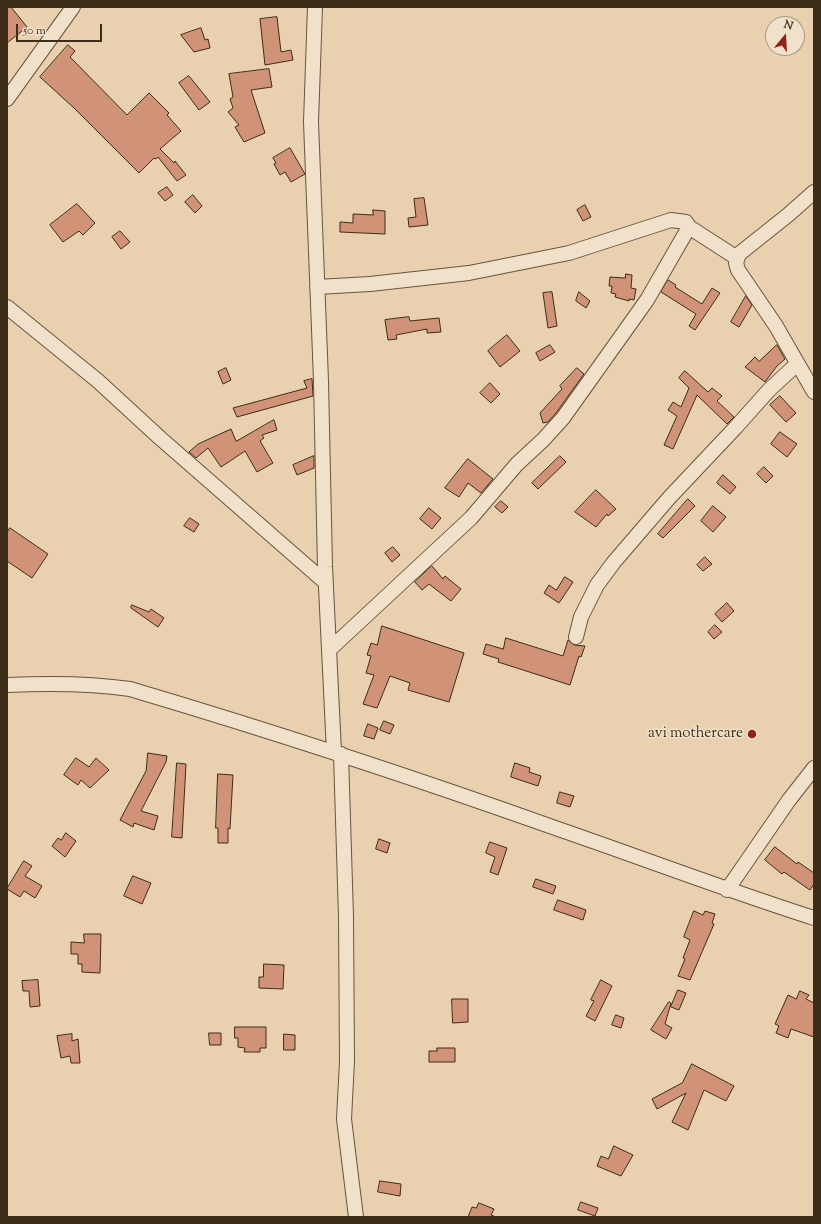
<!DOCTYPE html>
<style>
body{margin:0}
#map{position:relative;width:821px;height:1224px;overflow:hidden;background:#e9d0ae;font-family:"Sorts Mill Goudy",serif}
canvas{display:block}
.frame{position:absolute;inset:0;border:8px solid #3d2c18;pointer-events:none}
.north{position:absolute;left:765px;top:16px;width:40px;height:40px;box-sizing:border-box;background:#f1e0ca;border:1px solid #a99883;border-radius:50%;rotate:18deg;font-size:11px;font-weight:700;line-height:16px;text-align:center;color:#3d2c18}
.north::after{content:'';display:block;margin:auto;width:14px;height:18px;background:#8f2418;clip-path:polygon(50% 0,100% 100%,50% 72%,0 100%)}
.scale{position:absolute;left:16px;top:24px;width:86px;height:18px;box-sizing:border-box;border:2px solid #3d2c18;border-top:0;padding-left:5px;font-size:12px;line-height:14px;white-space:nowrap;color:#3d2c18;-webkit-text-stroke:3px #f1e0ca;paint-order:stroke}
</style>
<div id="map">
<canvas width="821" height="1224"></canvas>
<div class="frame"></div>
<div class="north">N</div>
<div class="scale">50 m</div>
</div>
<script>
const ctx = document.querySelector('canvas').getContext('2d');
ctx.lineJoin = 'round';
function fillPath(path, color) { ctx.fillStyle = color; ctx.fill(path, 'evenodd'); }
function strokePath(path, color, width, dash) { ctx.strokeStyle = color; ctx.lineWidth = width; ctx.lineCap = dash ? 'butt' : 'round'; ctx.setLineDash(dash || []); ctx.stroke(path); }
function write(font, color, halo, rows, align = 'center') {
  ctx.font = font + ' "Sorts Mill Goudy",serif'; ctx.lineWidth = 3; ctx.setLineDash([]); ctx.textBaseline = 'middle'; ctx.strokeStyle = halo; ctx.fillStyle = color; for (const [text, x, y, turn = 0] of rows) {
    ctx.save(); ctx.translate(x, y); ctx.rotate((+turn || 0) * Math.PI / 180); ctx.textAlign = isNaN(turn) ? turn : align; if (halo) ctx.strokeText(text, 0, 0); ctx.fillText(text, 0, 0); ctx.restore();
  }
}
const building = new Path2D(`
 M7 7H11L27 27 7 43Z
 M277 17 281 52 291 50 293 60 265 65 260 19Z
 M201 28 205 40 208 39 210 48 194 52 181 35Z
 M68 45 75 51 70 57 127 115 149 93 169 113 167 115 181 131 160 149 174 163 175 161 186 175 177 181 158 157 156 159 154 158 139 173 74 108 40 77Z
 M269 69 272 87 251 90 265 133 244 142 235 127 239 125 228 112 233 108 230 99 233 97 229 74Z
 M189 76 210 102 199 110 179 83Z
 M290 148 305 174 291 182 285 172 280 175 274 164 276 163 273 158Z
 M167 187 173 195 165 201 158 193Z
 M193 195 202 206 195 213 185 202Z
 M424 198 428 225 409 227 408 218 416 217 414 199Z
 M77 204 95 223 83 235 79 231 63 242 50 225Z
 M585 205 591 217 583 221 577 210Z
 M373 210 385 211V234L340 232V222L353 223V214L373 215Z
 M120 231 130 242 121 249 112 237Z
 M626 274 632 275 631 288 636 289 634 300 629 299V301L615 297 616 294 611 293 612 286H609L610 277 625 278Z
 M668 280 676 285 675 287 702 304 712 288 720 293 695 330 689 326 696 314 661 292Z
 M552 292 557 326 548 328 543 293Z
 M579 292 590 301 586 308 576 301Z
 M746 296 752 305 739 327 731 322Z
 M409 317 410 321 439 318 441 332 427 333V329L396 335 397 339 388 340 385 320Z
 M507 335 520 351 500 367 488 351Z
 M550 345 555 352 540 361 536 353Z
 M777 345 785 359 777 366 765 382 745 367 755 357 759 361Z
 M226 368 231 380 223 384 218 372Z
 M577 368 584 374 556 413 548 422 543 423 540 413 562 389 560 386Z
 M685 371 708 392 712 388 722 396 717 401 734 417 727 424 697 395 673 449 664 445 677 416 668 410 673 402 681 407 689 388 679 378Z
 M312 379 313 396 237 417 233 408 307 388 304 381Z
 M490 383 500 394 491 403 480 393Z
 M780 396 796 413 786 422 770 405Z
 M274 420 277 430 262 435 264 438 260 441 273 463 257 472 245 451 221 467 208 448 196 458 189 452 198 444 231 429 236 441Z
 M780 432 797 444 787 457 771 444Z
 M314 456V468L297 475 293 465Z
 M560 456 566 462 538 489 532 483Z
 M468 459 493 479 481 493 468 483 459 497 445 488Z
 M764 467 773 476 766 483 757 474Z
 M723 475 736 487 730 494 717 483Z
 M596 490 616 509 608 516 607 514 596 527 575 512Z
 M688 499 695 506 663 538 658 534Z
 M501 501 508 507 502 513 495 507Z
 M713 506 726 517 713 532 701 521Z
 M429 508 441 518 432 529 420 519Z
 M190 518 199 524 194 532 184 526Z
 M10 528 48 554 32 578 7 561V533Z
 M393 547 400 555 392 562 385 553Z
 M705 557 712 564 703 571 697 565Z
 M432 566 443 579 445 576 461 589 451 601 429 584 422 590 415 582Z
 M565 577 573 582 559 603 544 593 549 585 556 590Z
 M727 603 734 611 722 622 715 614Z
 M132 605 149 612 151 609 164 618 158 627 131 608Z
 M715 625 722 632 714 639 708 632Z
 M382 626 464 653 449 702 408 690 410 683 390 676 377 708 363 704 374 675 366 673 371 656 367 655 371 643 377 645Z
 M506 638 563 656 568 640 574 645 585 646 581 657 579 656 570 685 498 662 499 659 483 654 486 644 503 649Z
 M384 721 394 725 390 734 380 730Z
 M368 724 378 728 374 739 364 736Z
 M148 753 167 756 166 762 141 811 158 816 154 830 134 823 133 827 120 820 146 771Z
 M76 758 89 767 96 758 109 770 90 788 81 780 78 785 64 775Z
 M177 763 186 764 182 838 172 837Z
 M515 763 530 768 529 772 541 776 538 786 511 777Z
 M218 774 233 775 230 829 228 828V843H218V828H216Z
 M560 792 574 796 570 807 557 803Z
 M66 833 76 841 65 857 52 846 58 838 61 840Z
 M379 839 390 843 387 853 376 849Z
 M490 842 507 848 498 875 490 872 495 857 486 853Z
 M775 847 797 864 798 862 814 873V884L810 890 784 872 782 874 765 860Z
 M24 861 32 866 25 876 42 886 35 898 24 891 20 897 7 889Z
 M133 876 151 883 142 904 124 896Z
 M536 879 556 886 553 894 533 887Z
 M558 900 586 910 583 920 554 910Z
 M694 911 703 915 705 911 715 914 712 923 714 924 690 980 678 976 685 959 683 958 690 940 684 937Z
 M84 934H101L100 973 82 972V964H78V954H71V942L84 943Z
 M264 964 284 965 283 989 259 988V977H263Z
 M38 980 40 1006 30 1007 29 991H23L22 981Z
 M601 980 612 986 595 1021 586 1016 594 1001 591 1000Z
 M678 990 686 993 679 1010 671 1007Z
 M800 991 809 995 806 999 814 1003V1037L791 1029 788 1038 776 1033 779 1026 775 1024 788 995 796 999Z
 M452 999H468V1022L453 1023Z
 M669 1002 671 1003 665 1024 672 1028 666 1039 651 1030Z
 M616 1015 624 1018 621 1028 612 1025Z
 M235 1027H266V1048H260V1052H244L245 1048 238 1047V1038H235Z
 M209 1033H221V1045H210Z
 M72 1034V1041L78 1039 80 1063H71L70 1056 61 1058 57 1036Z
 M284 1034 295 1035V1050H284Z
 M437 1048H455V1062H429V1051H437Z
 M692 1064 734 1086 726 1101 704 1090 688 1130 672 1122 686 1093 657 1109 652 1099 682 1083Z
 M614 1146 633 1155 621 1176 597 1166 601 1156 608 1159Z
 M380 1181 401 1184 400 1196 378 1192Z
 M581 1202 598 1208 595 1216 578 1210Z
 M479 1203 494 1209 491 1215 496 1217H468L472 1207 476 1208Z`);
const minor = new Path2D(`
 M315 7 311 122 321 381 325 567 334 752
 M7 99 73 7
 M814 192 788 215 739 254 736 263 738 270 776 326 814 392
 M317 287 370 284 469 273 569 253 671 220 686 222 689 227 737 258
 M7 307 98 381 160 438 325 582
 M576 637 581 617 597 585 614 562 669 498 736 427 769 390 797 364
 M329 650 471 518 517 464 543 440 563 418 647 300 689 227
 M7 685C48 683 89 683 130 689 275 732 418 779 561 830 645 859 729 891 814 918
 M341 754 346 917 347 1061 344 1119 356 1217
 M727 890 789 800 814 768`);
const markers = [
 [752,734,5,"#8f2418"]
];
const poiNames = [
 ["avi mothercare",743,734]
];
fillPath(building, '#d19378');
strokePath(building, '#3d2c18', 1);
strokePath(minor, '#68553e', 16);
strokePath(minor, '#f1e0ca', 14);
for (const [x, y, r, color] of markers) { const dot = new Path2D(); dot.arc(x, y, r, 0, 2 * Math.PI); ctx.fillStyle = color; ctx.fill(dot); strokePath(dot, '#f1e0ca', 1.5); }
write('15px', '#3d2c18', '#f1e0ca', poiNames, 'right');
</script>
